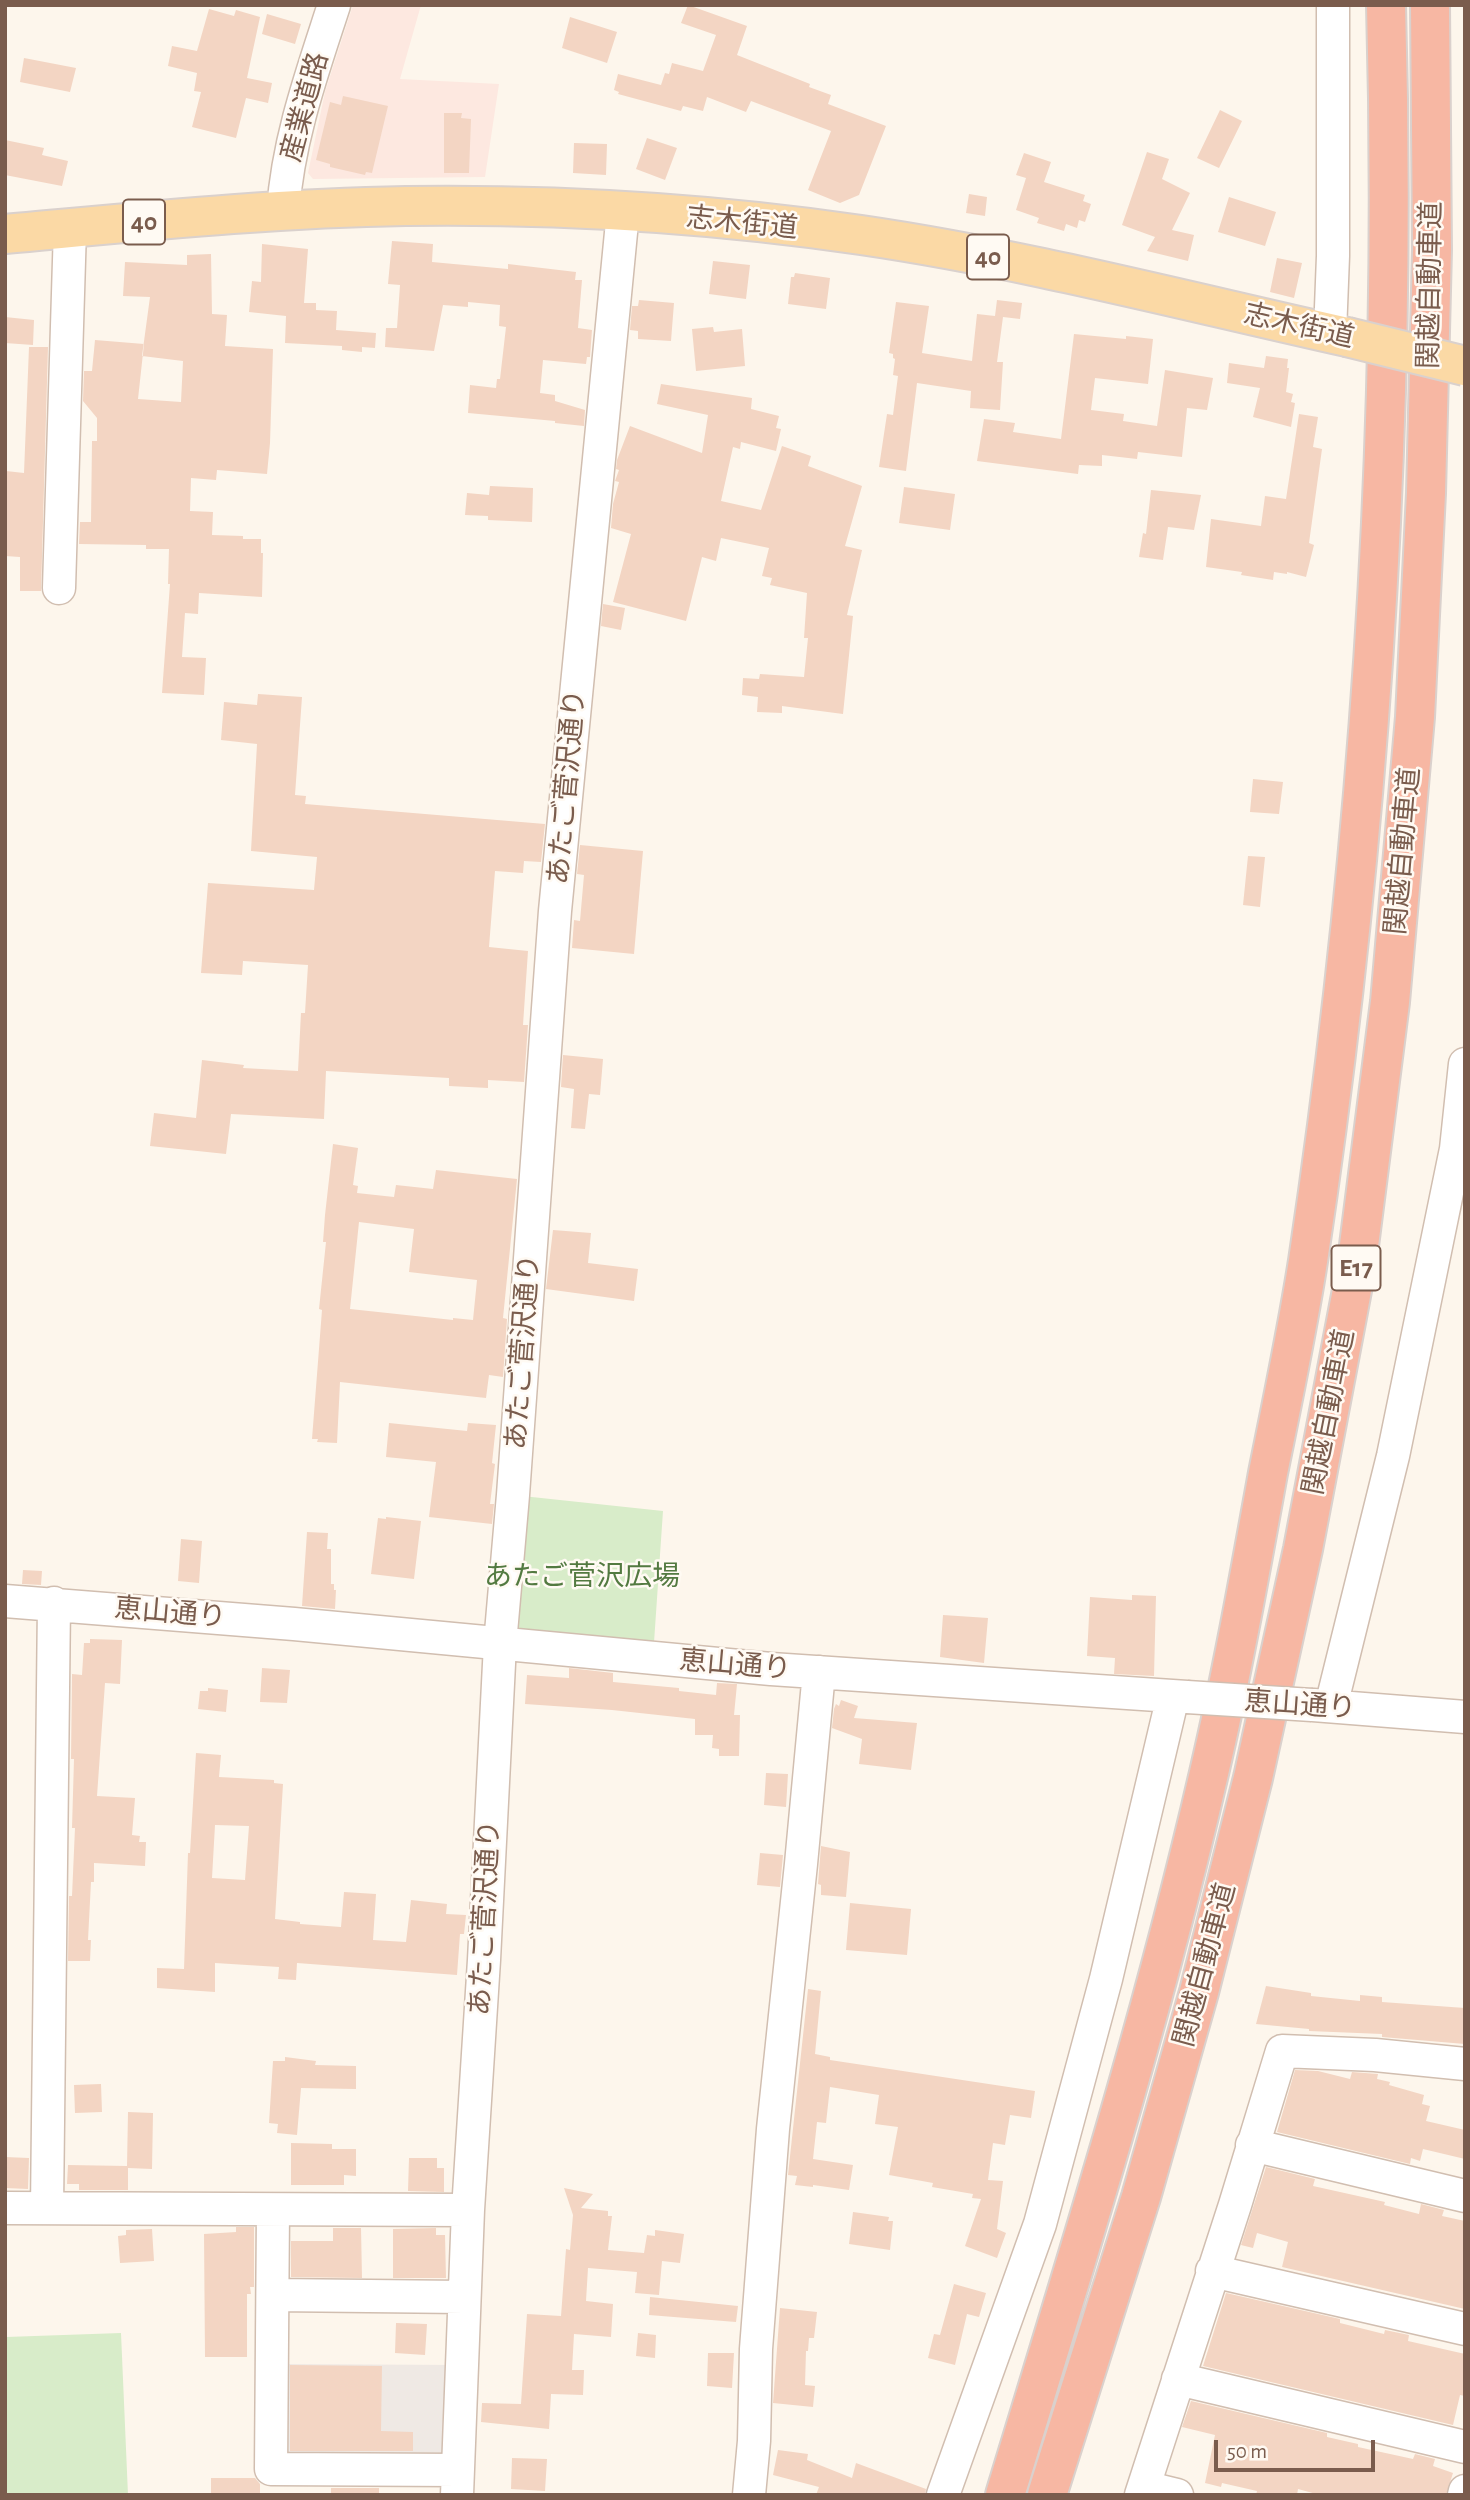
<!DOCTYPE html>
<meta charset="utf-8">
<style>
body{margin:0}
#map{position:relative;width:1470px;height:2500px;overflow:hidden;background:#fdf6ec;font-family:"Alegreya Sans",sans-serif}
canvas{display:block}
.frame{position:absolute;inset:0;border:7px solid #7a5c4d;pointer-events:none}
.scale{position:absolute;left:1214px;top:2440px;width:161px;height:32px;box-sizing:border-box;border:4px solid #7a5c4d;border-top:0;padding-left:9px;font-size:21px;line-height:24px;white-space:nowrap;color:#7a5c4d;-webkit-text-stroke:5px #fffaf3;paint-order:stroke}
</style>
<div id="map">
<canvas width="1470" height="2500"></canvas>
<div class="frame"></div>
<div class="scale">50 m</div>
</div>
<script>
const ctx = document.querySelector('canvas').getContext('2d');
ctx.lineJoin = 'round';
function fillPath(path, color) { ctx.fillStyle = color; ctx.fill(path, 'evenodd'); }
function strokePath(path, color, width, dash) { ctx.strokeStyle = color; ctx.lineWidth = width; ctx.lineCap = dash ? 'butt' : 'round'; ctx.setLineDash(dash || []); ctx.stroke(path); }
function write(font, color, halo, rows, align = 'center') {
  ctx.font = font + ' "Alegreya Sans","Noto Sans JP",sans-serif'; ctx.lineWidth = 5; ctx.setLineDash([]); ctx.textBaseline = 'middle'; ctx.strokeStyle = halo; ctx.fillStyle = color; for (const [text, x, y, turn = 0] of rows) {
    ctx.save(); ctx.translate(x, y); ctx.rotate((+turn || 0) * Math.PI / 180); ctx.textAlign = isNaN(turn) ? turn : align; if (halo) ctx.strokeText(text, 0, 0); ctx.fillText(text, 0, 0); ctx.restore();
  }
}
const commercial = new Path2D(`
 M353 5H421L400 79 499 84 485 177 313 179 308 173 325 92Z`);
const industrial = new Path2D(`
 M271 2364 463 2365 458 2470 271 2469Z`);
const green = new Path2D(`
 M513 1495 663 1511 653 1657 500 1644Z
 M121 2333 128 2495H5V2335L6 2337Z`);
const building = new Path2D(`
 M688 5 747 26 737 55 810 84 809 87 831 95 828 104 886 126 859 195 840 203 808 190 831 131 751 101 746 112 707 97 703 111 683 106 681 111 618 94 619 92 614 90 618 74 661 85 665 73 669 74 672 63 703 71 716 35 681 23Z
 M209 9 234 16 236 10 260 17 247 78 272 83 268 103 246 98 236 138 192 127 201 92 194 91 197 73 168 66 172 46 197 51Z
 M267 14 301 24 295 44 262 34Z
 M570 17 617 32 607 63 562 48Z
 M24 58 76 68 70 92 20 82Z
 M343 96 388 106 372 173 366 172 365 175 330 167V164L316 160 330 102 341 105Z
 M1220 110 1242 121 1219 168 1197 158Z
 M444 113H462L461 118 471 119 469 173H444Z
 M647 138 677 148 665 180 636 169Z
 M5 140 44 148 42 155 68 161 62 186 5 175Z
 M574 143 607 144 606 175 573 173Z
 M1147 152 1169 159 1162 179 1190 193 1172 230 1194 235 1188 261 1147 251 1155 237 1122 225Z
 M1024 153 1051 162 1044 182 1085 195 1083 201 1091 204 1085 222 1079 220 1077 228 1066 224 1064 231 1037 223 1039 218 1016 210 1026 178 1016 175Z
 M969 194 987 197 985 216 966 213Z
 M1229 197 1276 212 1265 246 1218 232Z
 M392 241 433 244 432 262 508 269V264L576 272 575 280H582L578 328 592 330 590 357H587L586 364 543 360 540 393 555 395V401L585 410 584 426 555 423V421L468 413 470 385 496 388 497 379H500L506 327 499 326 500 305 468 302V307L443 305 434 351 385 347 386 328H397L400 285 388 284Z
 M262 244 308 249 304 303H316V310L337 311 336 330 376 333 375 348 362 347V352L342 350V346L285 343 286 316 249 312 252 281 261 282Z
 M211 254 212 314 227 315 225 346 273 349 270 443 267 474 217 470 216 480 191 478 190 511 213 512 212 535 243 536V539H261V553H263L262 597 199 593 198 614 185 613 182 657 206 658 204 695 162 693 170 584H168L169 549H146V545L79 544 80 522H91L92 441H97V418L83 401 84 371H92L95 340 144 344 138 399 181 402 183 361 142 356 150 297 123 296 125 262 187 265V255Z
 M1277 258 1302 263 1294 298 1270 292Z
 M713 261 750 265 746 299 709 294Z
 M795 273 830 278 826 309 788 304 791 277H794Z
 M639 300 674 303 671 341 638 339V331L630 330 632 306H638Z
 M997 300 1022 303 1020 319 1003 317 997 362H1003L1000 410 970 408 971 391 917 383 906 471 879 467 887 414 893 415 898 376 893 375 895 359 893 358V354L889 353 896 302 929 306 922 353 972 361 977 314 995 316Z
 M5 317 34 320 33 345 5 343Z
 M713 327 714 332 742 329 745 366 696 371 692 329Z
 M1074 334 1126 339V336L1153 339 1148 384 1095 378 1091 410 1124 414 1123 421 1157 426 1165 370 1213 378 1207 410 1187 408 1182 457 1138 452 1137 459 1102 455V466L1079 465 1078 474 977 461 984 419 1015 423 1013 432 1061 439Z
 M29 347H48L41 591H20V557L5 556 6 471 24 473Z
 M1266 356 1288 359 1287 368H1289L1286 392 1293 394 1291 402 1295 403 1291 427 1253 417 1260 388 1227 383 1229 363 1264 368Z
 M661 384 752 398 751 409 779 416 776 428 781 429 776 451 741 442 740 449 733 447 721 501 761 510 782 446 811 456 808 466 862 486 845 546 862 550 847 615 853 616 843 714 782 706V713L757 712 758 697 742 695 743 678 759 679 760 674 804 677 808 638H804L807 593 770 585 772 578 762 576 769 548 721 538 716 561 702 557 686 621 613 602 631 534 611 528 613 504 619 482 615 481 619 470 616 469 617 460 630 426 702 453 708 415 657 404Z
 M1299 414 1318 417 1313 447 1322 449 1309 543 1314 545 1306 577 1287 572V574L1274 572 1273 580 1241 575 1242 572 1206 567 1211 519 1261 526 1265 496 1286 499Z
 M490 486 533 488 532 522 488 520V516L465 515 467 493 489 495Z
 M904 487 955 494 950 530 899 523Z
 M1151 490 1201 495 1194 530 1168 527 1163 560 1139 557 1143 533 1146 534Z
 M603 604 625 608 621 630 601 626Z
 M258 694 302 697 295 795 306 796 305 804 545 824 541 862 524 861 523 873 495 871 489 947 528 951 523 1025H528L524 1082 488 1080V1088L449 1086V1078L326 1071 324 1119 231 1114 226 1154 150 1146 154 1113 196 1118 202 1060 244 1065 243 1068 298 1071 301 1013H305L308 965 243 961 242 975 201 973 208 883 314 890 317 857 251 851 257 744 221 740 224 702 257 705Z
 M1253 779 1283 782 1279 814 1250 812Z
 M580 845 643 851 634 954 572 948 574 920 580 921 584 875 577 874Z
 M1248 856 1265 857 1260 907 1243 905Z
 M563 1055 603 1059 600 1095 589 1094 585 1129 571 1128 574 1089 561 1087Z
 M333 1144 358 1148 353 1185 358 1186 357 1193 394 1197 396 1185 433 1189 436 1170 517 1179 503 1318 507 1319 503 1377 489 1375 486 1398 340 1382 337 1443 317 1442 318 1439H312L322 1310 319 1309 326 1242H323L325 1215ZM359 1222 414 1229 409 1272 477 1280 473 1320 453 1318V1320L350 1309Z
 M553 1230 591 1233 588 1263 638 1269 634 1301 546 1289Z
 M389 1423 467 1431 468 1423 496 1425 492 1463 495 1464 490 1504H494L492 1524 429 1517 436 1462 386 1457Z
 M386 1517 421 1521 414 1579 371 1574 378 1518 386 1519Z
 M307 1532 328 1533 327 1549H331V1584H334V1590H336L335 1609 302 1606Z
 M181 1539 202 1541 199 1583 178 1581Z
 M23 1570 42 1571 41 1585 22 1584Z
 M1132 1595 1156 1596 1154 1676 1114 1674 1115 1658 1087 1656 1090 1597 1132 1600Z
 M943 1615 988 1618 984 1663 940 1657Z
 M90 1639 122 1640 120 1684 105 1683 97 1796 135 1798 132 1835 140 1836 139 1842H146L145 1866 94 1863V1882H91L88 1940H91L90 1961H68L69 1896H72L75 1828H72L74 1759H71L72 1674 82 1675 84 1643H90Z
 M262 1668 290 1670 287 1703 260 1702Z
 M569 1668 613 1673V1682L679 1688V1691L716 1695 717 1683 737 1684 734 1715H740L739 1756H719V1749L712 1748 713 1735H695V1719L612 1710 525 1704 527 1675 569 1678Z
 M208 1688 228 1690 226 1712 198 1709 200 1691H208Z
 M841 1700 858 1706 854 1718 917 1723 911 1770 859 1764 862 1739 832 1728 834 1709 836 1704 839 1706Z
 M196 1753 221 1755 219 1777 274 1780V1783L283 1784 275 1919 300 1922V1924L341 1927 344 1892 376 1894 373 1940 406 1942 411 1900 447 1904 446 1914 466 1915 464 1934H460L457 1975 297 1963 296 1980 278 1979 279 1967 215 1963V1992L157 1988V1968L184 1969 188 1853H190ZM215 1825 249 1826 245 1880 212 1878Z
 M766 1773 788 1774 786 1807 764 1805Z
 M821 1846 850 1852 846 1897 821 1895V1885L818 1884Z
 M760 1853 783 1855 780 1887 757 1885Z
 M850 1903 911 1909 907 1955 846 1950Z
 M1266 1986 1311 1993V1996L1360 2001V1995L1382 1997V2002L1465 2008V2044L1382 2037V2034L1309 2031V2029L1256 2024Z
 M808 1989 821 1991 815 2054 830 2057V2060L1035 2091 1031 2118 1010 2115 1005 2145 993 2143 988 2180 1003 2181 997 2229 1006 2233 997 2258 965 2246 981 2199 972 2198 973 2194 932 2187 933 2183 889 2175 898 2127 875 2124 879 2095 830 2087 826 2123 817 2122 813 2159 853 2165 849 2190 813 2185V2187L795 2185 797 2176 788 2175Z
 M285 2057 316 2061 315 2065 356 2066V2089L301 2088 297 2135 277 2133 278 2124 269 2123 273 2061H285Z
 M1295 2070 1318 2071 1350 2079 1352 2072 1378 2074 1377 2079 1390 2082 1389 2085 1424 2095 1422 2104 1430 2106 1426 2121 1465 2130V2159L1423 2149 1420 2161 1411 2158 1410 2164 1277 2132Z
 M101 2084 102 2112 75 2113 74 2085Z
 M128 2112 153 2113 152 2169 128 2168V2190H79V2184H67L68 2165 127 2166Z
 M291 2143 332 2144V2149H356V2176L344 2175V2185H291Z
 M5 2157 29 2158 28 2189 5 2188Z
 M409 2158H437V2168H444V2192L408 2191Z
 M1266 2167 1315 2179 1313 2186 1385 2202 1384 2205 1419 2214 1421 2204 1444 2210 1442 2216 1465 2221V2309L1282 2267 1288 2242 1257 2233 1253 2248 1241 2245Z
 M564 2188 593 2194 581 2208 608 2211V2216H612L608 2250 644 2253 647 2235 655 2236V2230L684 2234 680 2263 662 2261 659 2295 635 2293 637 2272 588 2268 586 2301 613 2304 611 2337 574 2334 572 2370H584L583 2395 551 2394 549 2429 481 2422 482 2403 521 2404 527 2314 561 2316 566 2249 570 2250 573 2215Z
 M853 2212 889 2217 888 2221H893L890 2250 849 2244Z
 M236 2227H254V2287H250L251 2294H247V2357H205L204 2234 236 2232Z
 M333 2228H361L362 2278 291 2277V2241H333Z
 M436 2228V2235H445L446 2278H393V2229Z
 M152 2229 154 2261 120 2263 118 2236 126 2235V2230Z
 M954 2284 986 2293 979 2317 967 2314 955 2365 928 2358 934 2334 940 2335Z
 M1226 2293 1340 2319V2323L1384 2334 1385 2330 1409 2335 1408 2341 1465 2354V2396L1460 2395 1453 2425 1203 2366Z
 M650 2297 738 2306 736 2322 649 2315Z
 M780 2308 817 2312 814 2338H809L808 2351H806L805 2385 815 2386 813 2407 773 2403Z
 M396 2323 427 2324 425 2355 395 2353Z
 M638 2333 656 2335 655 2358 636 2356Z
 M708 2353H734L732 2388 707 2386Z
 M290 2365 382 2366 381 2431 413 2432V2451H290Z
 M1191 2401 1327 2433V2437L1358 2444V2447L1413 2459 1415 2454 1435 2459 1433 2466 1453 2473 1446 2495H1320L1298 2489 1297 2495H1256L1257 2491 1222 2483 1221 2487 1205 2483 1215 2435 1182 2427Z
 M778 2450 808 2454 807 2460 852 2478 856 2463 926 2489 925 2495H816L819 2487 773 2475Z
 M512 2458 547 2459 545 2491 511 2489Z
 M211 2478H255L260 2484V2495H211Z
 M331 2488H379V2495H331Z`);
const minor = new Path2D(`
 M283 211C288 139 312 73 334 5
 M1330 333 1333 256V5
 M59 588 70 228
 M5 1601 294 1624 771 1669 1187 1697
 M1313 1705 1465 1717
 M1331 1706 1393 1456 1456 1149 1465 1064
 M1252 2145 1465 2196
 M5 2208 468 2210
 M47 2208 54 1603
 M273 2210 271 2469 458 2470
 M1212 2271 1465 2329
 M273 2295 464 2297
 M1178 2379 1465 2447
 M1144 2487 1177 2495
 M457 2495 468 2210 484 1960 500 1644 513 1495 555 911 623 212
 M749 2495 754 2441 756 2349 773 2129 801 1864 819 1672
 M943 2495 1040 2224 1106 1979 1173 1696
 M1141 2495 1235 2205 1282 2051 1375 2055 1465 2064
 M1464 2495 1465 2491`);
const major = new Path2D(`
 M5 234C138 222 272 208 406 206 557 204 711 213 861 235 1025 259 1185 301 1347 337`);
const highway = new Path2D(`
 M1005 2495C1078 2255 1153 2017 1209 1773 1232 1674 1250 1573 1268 1473 1282 1403 1297 1332 1308 1261 1370 846 1398 425 1386 5
 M1047 2495 1141 2197 1199 1992 1253 1778 1303 1549 1356 1269 1390 1002 1415 717 1426 493 1432 250 1430 5`);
const minorBridge = new Path2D(`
 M1187 1697 1312 1705`);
const majorBridge = new Path2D(`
 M1347 337 1465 366`);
const shields = [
 [144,222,42],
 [988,257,42],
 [1356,1268,49]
];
const shieldNames = [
 ["40",144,222],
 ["40",988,257],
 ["E17",1356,1268]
];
const streetNames = [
 ["産業道路",305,107,-75],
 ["志木街道",742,223,6],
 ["関越自動車道",1430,285,-89],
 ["志木街道",1299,326,13],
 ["あたご菅沢通り",567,787,-85],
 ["関越自動車道",1403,851,-85],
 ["あたご菅沢通り",523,1352,-86],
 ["関越自動車道",1329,1412,-79],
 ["恵山通り",170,1613,5],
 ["恵山通り",735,1665,5],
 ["恵山通り",1300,1705,4],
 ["あたご菅沢通り",485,1918,-87],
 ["関越自動車道",1205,1965,-75]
];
const parkNames = [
 ["あたご菅沢広場",582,1577]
];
fillPath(commercial, '#fde8e0');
fillPath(industrial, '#efe9e4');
fillPath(green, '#d8ecc9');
fillPath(building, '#f3d5c3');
strokePath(minor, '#d1beb0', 35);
strokePath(major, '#dad1cd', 42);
strokePath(highway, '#dad1cd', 42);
strokePath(minor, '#fff', 32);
strokePath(major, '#fbd9a5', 38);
strokePath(highway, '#f7b7a3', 38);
strokePath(minorBridge, '#d1beb0', 35, []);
strokePath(majorBridge, '#dad1cd', 42, []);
strokePath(minorBridge, '#fff', 32);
strokePath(majorBridge, '#fbd9a5', 38);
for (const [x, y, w] of shields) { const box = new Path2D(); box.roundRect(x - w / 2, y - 22.5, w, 45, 5); ctx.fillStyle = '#fffaf3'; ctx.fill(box); strokePath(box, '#7a5c4d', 2); }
write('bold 26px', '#7a5c4d', null, shieldNames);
write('28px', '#7a5c4d', '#fffaf3', streetNames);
write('28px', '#537a41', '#fffaf3', parkNames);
</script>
